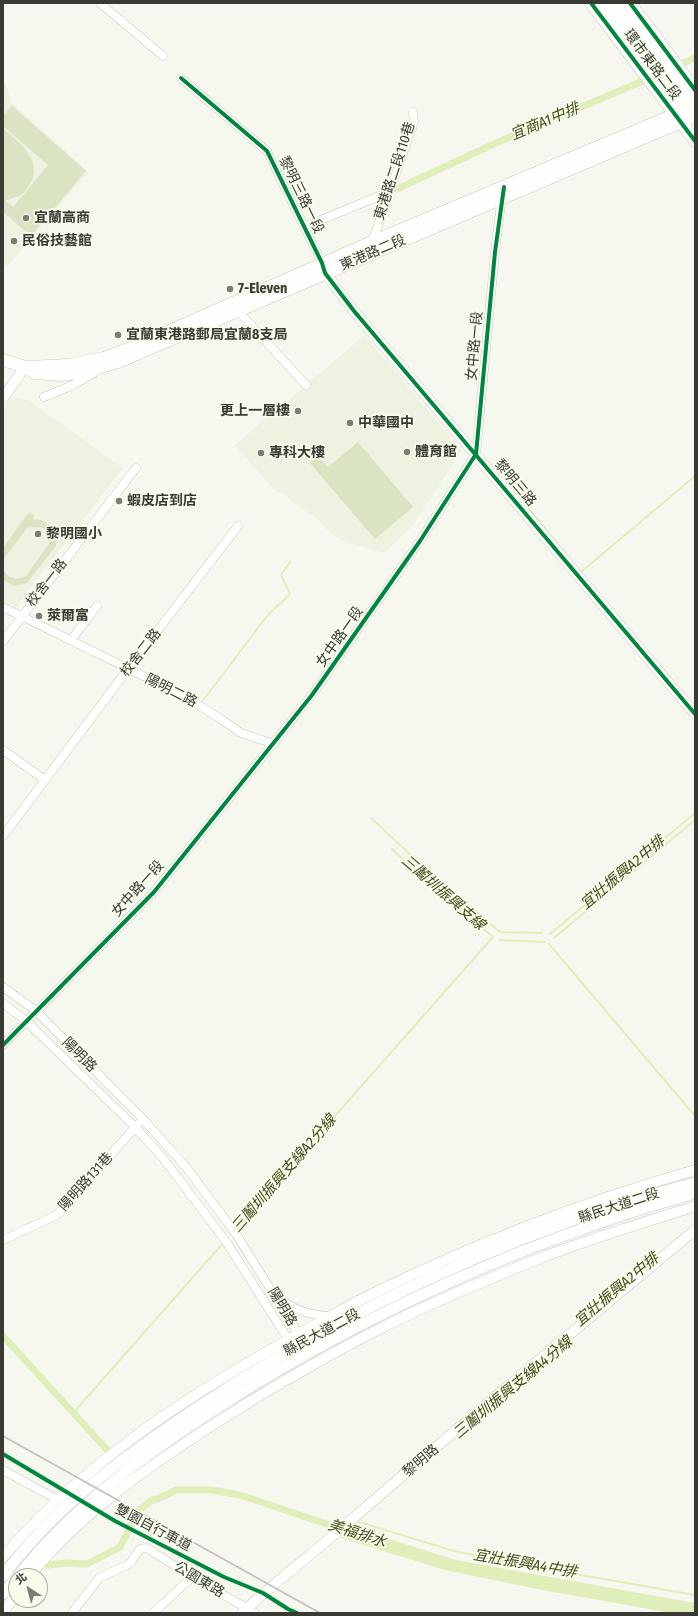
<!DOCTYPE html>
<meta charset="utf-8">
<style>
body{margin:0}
#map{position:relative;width:698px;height:1616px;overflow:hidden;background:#f6f8ef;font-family:"Fira Sans Condensed","Noto Sans TC",sans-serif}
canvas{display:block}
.frame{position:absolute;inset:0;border:4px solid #383a33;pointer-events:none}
.north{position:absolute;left:8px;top:1568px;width:40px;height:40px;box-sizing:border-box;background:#f7fceb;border:1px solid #abaea1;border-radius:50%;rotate:324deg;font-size:11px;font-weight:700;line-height:16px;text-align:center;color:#383a33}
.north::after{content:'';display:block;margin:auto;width:14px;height:18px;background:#7a7c75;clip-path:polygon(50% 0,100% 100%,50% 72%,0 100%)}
</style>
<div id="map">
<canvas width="698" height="1616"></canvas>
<div class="frame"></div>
<div class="north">北</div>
</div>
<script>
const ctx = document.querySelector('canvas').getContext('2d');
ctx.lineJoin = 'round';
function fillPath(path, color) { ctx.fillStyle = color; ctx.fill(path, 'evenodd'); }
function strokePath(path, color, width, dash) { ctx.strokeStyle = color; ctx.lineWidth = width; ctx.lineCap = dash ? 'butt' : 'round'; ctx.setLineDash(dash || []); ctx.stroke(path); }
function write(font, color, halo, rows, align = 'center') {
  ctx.font = font + ' "Fira Sans Condensed","Noto Sans TC",sans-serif'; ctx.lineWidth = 3.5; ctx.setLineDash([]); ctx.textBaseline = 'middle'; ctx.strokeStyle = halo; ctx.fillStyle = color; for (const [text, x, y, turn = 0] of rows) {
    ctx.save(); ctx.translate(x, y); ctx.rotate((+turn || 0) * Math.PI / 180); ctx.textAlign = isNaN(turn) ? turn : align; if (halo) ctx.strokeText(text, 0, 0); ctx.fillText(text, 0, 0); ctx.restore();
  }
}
const built = new Path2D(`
 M3 79 13 104 89 172 7 267 3 264Z
 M365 335 462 451 412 527 384 553 345 542 330 533 317 519 295 504 283 493 276 492 235 445Z
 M12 397 28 400 123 468 16 607 3 600V408Z`);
const green = new Path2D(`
 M12 106 86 171 31 236 3 212V128C17 141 43 159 31 182 28 187 25 193 19 196 15 198 9 199 5 201L13 207 48 165 3 126V116Z
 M358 442 413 507 375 539 310 463 317 456 328 467Z
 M28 513 34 515 33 520 39 519C49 524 57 533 56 546L27 583 14 586 3 580V569C7 578 16 581 25 577L49 544V537L43 528 35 527 27 528 3 560V548Z`);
const water = new Path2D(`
 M354 1528 456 1560 695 1603V1613H671L537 1589 445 1570 341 1538Z`);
const stream = new Path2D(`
 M524 505 525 504 569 558
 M581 572 695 476
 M201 703 267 616 290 594 281 575 290 562
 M371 818 429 872 500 932 542 933
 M550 934 695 813
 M554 938 695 820
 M500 940 545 942
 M549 944 695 1116
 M236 1228 493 937 424 879 392 849
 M523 1380 574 1337
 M74 1412 224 1242
 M359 1522 454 1551 501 1561 695 1595`);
const canal = new Path2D(`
 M674 67 695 58
 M397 189 496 143 650 78
 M3 1336 109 1452
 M48 1565 67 1563 87 1564 120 1547 138 1511 152 1500 158 1499 176 1490H212L240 1495 359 1535`);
const minor = new Path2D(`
 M100 3 163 56
 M181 78 267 151 322 263
 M304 227 389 192
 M373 244 372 242 414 122 413 112
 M238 311 306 385
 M44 397 71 386 94 373
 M3 607 182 695 221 719 241 733 274 744
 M71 640 97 606
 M3 641 136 468
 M3 750 45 780 3 836
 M45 780 128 669 238 526
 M3 987 36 1011 143 1119 186 1167 236 1234 301 1338
 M3 1003 26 1021 135 1127 163 1158 227 1243 291 1344
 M3 1045 154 892 312 695 420 541 476 454 495 252 502 195
 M3 1240 57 1215 138 1124
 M278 1296C292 1310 309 1315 329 1316
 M3 1470 58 1500
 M72 1613 99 1578 127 1565 131 1562 140 1549 147 1548 192 1577 255 1613
 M153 1613 192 1577`);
const tertiary = new Path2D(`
 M323 267 325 273 354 311 695 714
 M3 398 25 367
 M3 1557C84 1463 189 1394 297 1335 321 1322 344 1308 368 1296 473 1244 583 1202 695 1170
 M30 1576C80 1514 145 1469 211 1426 264 1392 319 1360 375 1331 429 1304 485 1280 541 1258 591 1238 644 1223 695 1206
 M3 1612 16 1595
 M242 1613C277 1580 315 1552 350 1521 464 1422 579 1326 695 1230`);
const secondary = new Path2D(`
 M3 1576C56 1506 123 1457 195 1409 313 1331 441 1267 575 1219 614 1205 655 1194 695 1183
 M18 1576C75 1505 146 1453 223 1404 367 1312 531 1239 695 1193
 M3 1594 16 1578`);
const primary = new Path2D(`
 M591 3 695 141
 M605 3 689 115
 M619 3 695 104
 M630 3 695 90
 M3 360 25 367 35 373 60 375 80 373 118 362 695 116
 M28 367 69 365 104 358 133 347 372 242 695 106`);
const rail = new Path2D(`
 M3 1436 320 1613`);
const cycleway = new Path2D(`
 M591 3 695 141
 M630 3 695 90
 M181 78 267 151 322 263 325 273 354 311 695 714
 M3 1045 154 892 312 695 420 541 476 454 495 252 504 187
 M3 1454 115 1521 224 1577 263 1593 288 1609 297 1613`);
const markers = [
 [26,218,4,"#7a7c75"],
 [14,241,4,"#7a7c75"],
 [230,289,4,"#7a7c75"],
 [118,335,4,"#7a7c75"],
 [298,411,4,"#7a7c75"],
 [350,423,4,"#7a7c75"],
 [407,452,4,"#7a7c75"],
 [261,453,4,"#7a7c75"],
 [119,501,4,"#7a7c75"],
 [38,534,4,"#7a7c75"],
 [39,616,4,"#7a7c75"]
];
const streetNames = [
 ["環市東路二段",652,65,53],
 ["東港路二段110巷",395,171,-72],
 ["黎明三路一段",301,195,64],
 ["東港路二段",373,253,-23],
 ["女中路一段",475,346,-85],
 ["黎明三路",515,483,50],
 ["校舍一路",47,583,-52],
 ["女中路一段",340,637,-55],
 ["校舍二路",141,653,-52],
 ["陽明二路",171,691,27],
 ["女中路一段",138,889,-48],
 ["陽明路",79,1055,45],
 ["陽明路131巷",86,1182,-48],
 ["縣民大道二段",619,1206,-18],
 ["陽明路",282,1307,59],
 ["縣民大道二段",322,1333,-28],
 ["黎明路",421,1461,-40],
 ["雙園自行車道",153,1528,28],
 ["公園東路",199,1580,31]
];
const poiNames = [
 ["宜蘭高商",34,218],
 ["民俗技藝館",22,241],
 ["7-Eleven",238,289],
 ["宜蘭東港路郵局宜蘭8支局",126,335],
 ["更上一層樓",290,411,"right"],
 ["中華國中",358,423],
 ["體育館",415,452],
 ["專科大樓",269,453],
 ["蝦皮店到店",127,501],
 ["黎明國小",46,534],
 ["萊爾富",47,616]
];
const waterNames = [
 ["宜商A1中排",545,122,-23],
 ["宜壯振興A2中排",623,873,-40],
 ["三鬮圳振興支線",443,893,41],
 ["三鬮圳振興支線A2分線",284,1174,-49],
 ["宜壯振興A2中排",617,1290,-40],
 ["三鬮圳振興支線A4分線",513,1388,-40],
 ["美福排水",357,1534,18],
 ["宜壯振興A4中排",525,1564,10]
];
fillPath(built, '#eef3e1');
fillPath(green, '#dae3c2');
fillPath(water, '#e0efba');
strokePath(stream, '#e0efba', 2);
strokePath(canal, '#e0efba', 7);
strokePath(minor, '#c8c9c2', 9);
strokePath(tertiary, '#c8c9c2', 11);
strokePath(secondary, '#c8c9c2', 12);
strokePath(primary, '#c8c9c2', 13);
strokePath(minor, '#fefefd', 8);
strokePath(tertiary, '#fefefd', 10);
strokePath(secondary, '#fefefd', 11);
strokePath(primary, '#fefefd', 12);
strokePath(rail, '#c2c2c0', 2);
strokePath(cycleway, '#00873e', 4);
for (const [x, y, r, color] of markers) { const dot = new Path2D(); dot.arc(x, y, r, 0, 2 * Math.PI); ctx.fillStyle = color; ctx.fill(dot); strokePath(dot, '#f7fceb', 1.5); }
write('14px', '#383a33', '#f7fceb', streetNames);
write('bold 14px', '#383a33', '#f7fceb', poiNames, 'left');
write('italic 15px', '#3e4a16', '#f7fceb', waterNames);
</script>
